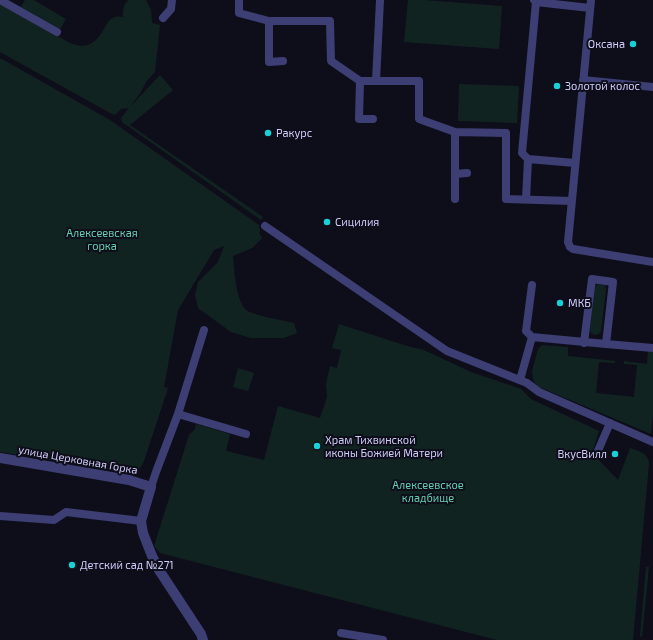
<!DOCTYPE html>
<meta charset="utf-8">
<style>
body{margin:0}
canvas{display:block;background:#0e0d1a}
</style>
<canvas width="653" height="640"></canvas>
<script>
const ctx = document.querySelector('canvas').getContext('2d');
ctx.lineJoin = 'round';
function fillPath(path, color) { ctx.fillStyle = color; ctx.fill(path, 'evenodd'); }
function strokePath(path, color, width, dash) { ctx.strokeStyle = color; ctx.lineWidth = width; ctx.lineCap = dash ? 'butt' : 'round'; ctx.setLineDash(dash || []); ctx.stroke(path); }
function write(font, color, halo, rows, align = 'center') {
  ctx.font = font + ' "Exo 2",sans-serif'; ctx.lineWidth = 4; ctx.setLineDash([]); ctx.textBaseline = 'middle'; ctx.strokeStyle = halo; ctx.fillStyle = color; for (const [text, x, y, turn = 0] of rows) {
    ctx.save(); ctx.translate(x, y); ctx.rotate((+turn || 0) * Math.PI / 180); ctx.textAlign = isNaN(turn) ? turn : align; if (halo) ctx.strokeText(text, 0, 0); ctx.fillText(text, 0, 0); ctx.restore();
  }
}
const green = new Path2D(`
 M25 0H34L66 19 60 29 21 7Z
 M129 0H146L151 10 152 23 160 25 155 72 146 82 141 92 130 107 160 75 173 90 130 125 263 217 261 220 122 122 121 118 129 108 121 109 115 115 112 114 0 52V4L68 42C85 50 95 45 104 29 106 26 108 21 111 19 115 16 119 16 123 17 123 10 123 4 129 0Z
 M408 0H424L502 6 499 49 404 42Z
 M0 58 110 120 259 225 260 232H259L262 238 252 248 233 256C234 269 236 301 246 310 252 315 285 321 294 323L297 333 284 338H251L231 332 198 308 195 295 198 282 218 262 224 246 214 250 178 310 164 387 168 388 144 461C140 470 136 474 126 473L0 452Z
 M459 84 519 86 517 123 458 121Z
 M598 284 605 285 606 289 601 331 599 334 595 335 591 333 590 330 595 287Z
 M339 324 407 346 424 350 471 372 521 389 531 399 599 431 592 453 618 480 630 448C638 451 649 453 649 464L633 640H497L160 553 154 546 189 435 195 429 196 424 230 434 226 451 264 460 278 406 320 418 327 397 326 384 330 366 337 368 341 350 332 348Z
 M542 345 568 347V356L615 361V363L599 362 596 393 634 397 637 365 624 364V361L647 364 648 351 653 352V415L651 434 537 386 533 380 532 371 538 349Z
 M238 368 254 373 248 391 233 387Z
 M646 567H649L642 637 640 636Z`);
const service = new Path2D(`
 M0 0 57 32
 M239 0V13L269 21H330L331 61 360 81H419V119L455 132 506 133V199L571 201
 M534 0 536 2 590 8
 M591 0 568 242 570 247 573 249 653 262
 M163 18 171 9 172 0
 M269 21V62L283 61
 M583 80 653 87
 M360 81 359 119H373
 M376 81 380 0
 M528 159 575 163
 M455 169V174L467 173
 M455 199V132
 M526 199 528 159 522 153 536 2
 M265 226 447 351 527 383 539 392 653 442
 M532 285 526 331 532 337 606 344
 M584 343 592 279 613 282 606 344 653 348
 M520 380 532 337
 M178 414 246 434
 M597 453 610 423
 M151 487 156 472 178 414 204 330
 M0 516 54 520 66 512 141 521
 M341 633 383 640`);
const minor = new Path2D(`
 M0 458 129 480 151 487 141 521 143 533 152 556 159 570 201 634 203 640`);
const markers = [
 [633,44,4,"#19d0d7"],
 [557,86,4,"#19d0d7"],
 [268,133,4,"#19d0d7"],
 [327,222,4,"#19d0d7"],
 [560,303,4,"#19d0d7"],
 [317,446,4,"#19d0d7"],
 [615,454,4,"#19d0d7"],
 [72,565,4,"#19d0d7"]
];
const poiNames = [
 ["Оксана",625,44,"right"],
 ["Золотой колос",565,86],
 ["Ракурс",276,133],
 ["Сицилия",335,222],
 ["МКБ",568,303],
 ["Храм Тихвинской",325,440],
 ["иконы Божией Матери",325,453],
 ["ВкусВилл",607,454,"right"],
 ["Детский сад №271",80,565]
];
const parkNames = [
 ["Алексеевская",102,233],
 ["горка",102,246],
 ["Алексеевское",428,485],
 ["кладбище",428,498]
];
const streetNames = [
 ["улица Церковная Горка",78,460,10]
];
fillPath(green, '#112321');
strokePath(service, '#3d3e74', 8);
strokePath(minor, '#3d3e74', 10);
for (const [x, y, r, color] of markers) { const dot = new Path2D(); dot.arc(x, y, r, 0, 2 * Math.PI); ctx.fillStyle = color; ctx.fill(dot); strokePath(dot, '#0e0d1a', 1.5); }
write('11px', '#ceccf9', '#0e0d1a', poiNames, 'left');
write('11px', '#62cfad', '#0e0d1a', parkNames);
write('11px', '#ceccf9', '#0e0d1a', streetNames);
</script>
